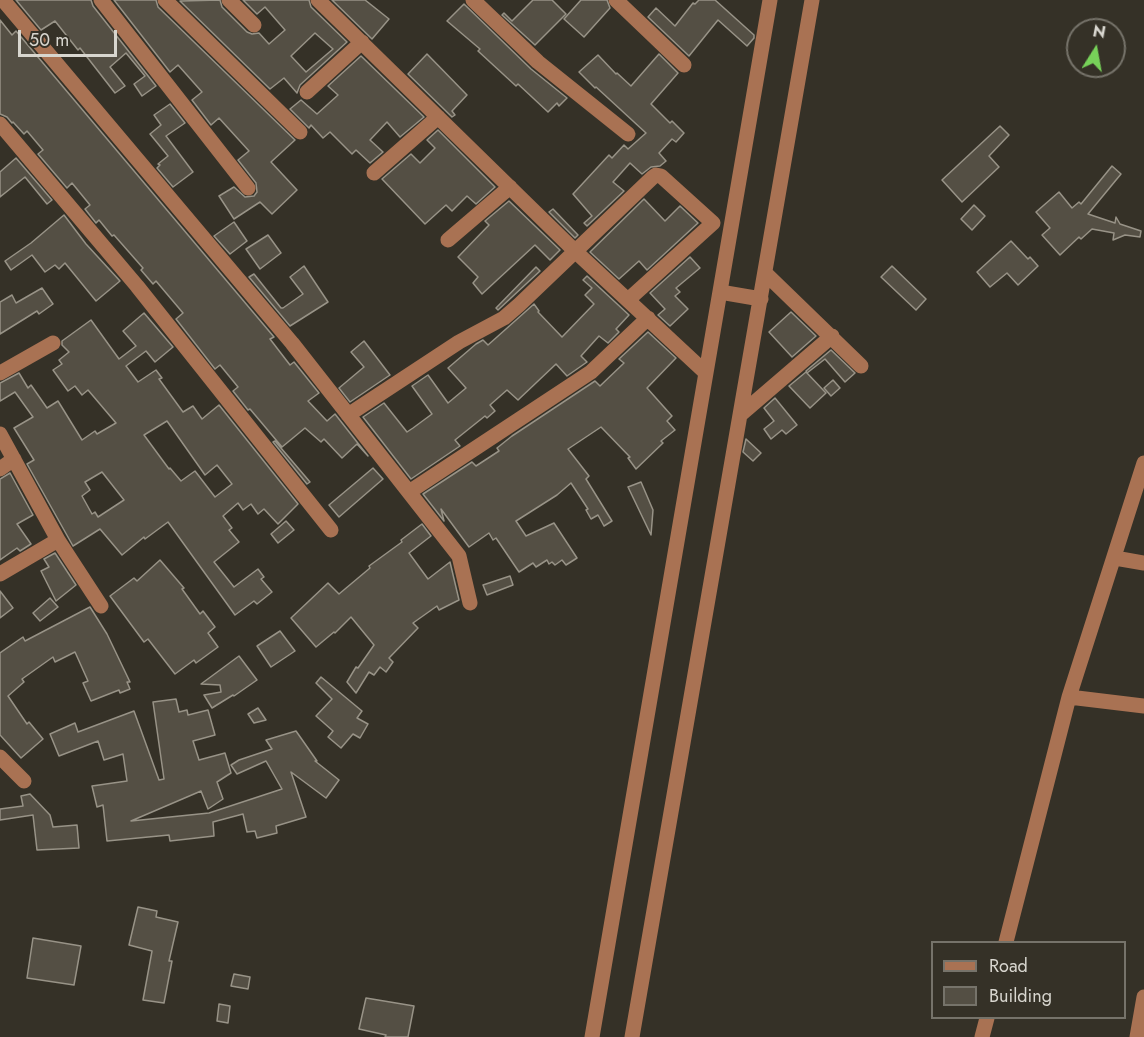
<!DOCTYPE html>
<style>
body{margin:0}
#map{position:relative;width:1144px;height:1037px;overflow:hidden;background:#353127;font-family:Jost,sans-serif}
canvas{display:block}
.legend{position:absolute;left:931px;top:941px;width:195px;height:78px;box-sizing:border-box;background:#353127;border:2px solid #76736a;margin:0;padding:8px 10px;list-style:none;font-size:18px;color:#d8d6cf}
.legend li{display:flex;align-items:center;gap:12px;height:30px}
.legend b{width:30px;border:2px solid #76736a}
.north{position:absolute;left:1066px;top:18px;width:60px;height:60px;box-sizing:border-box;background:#353127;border:2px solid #76736a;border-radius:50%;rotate:11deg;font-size:16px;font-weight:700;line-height:24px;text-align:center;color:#d8d6cf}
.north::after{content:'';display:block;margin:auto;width:21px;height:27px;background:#77d259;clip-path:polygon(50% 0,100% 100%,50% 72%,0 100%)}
.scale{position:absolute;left:18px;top:30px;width:99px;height:27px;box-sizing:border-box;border:3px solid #d8d6cf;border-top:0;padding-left:8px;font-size:18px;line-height:21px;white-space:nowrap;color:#d8d6cf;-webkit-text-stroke:4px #353127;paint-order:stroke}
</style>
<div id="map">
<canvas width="1144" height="1037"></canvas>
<ul class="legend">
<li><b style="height:8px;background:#a97253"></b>Road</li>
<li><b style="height:16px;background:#544f44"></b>Building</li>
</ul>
<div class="north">N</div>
<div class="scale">50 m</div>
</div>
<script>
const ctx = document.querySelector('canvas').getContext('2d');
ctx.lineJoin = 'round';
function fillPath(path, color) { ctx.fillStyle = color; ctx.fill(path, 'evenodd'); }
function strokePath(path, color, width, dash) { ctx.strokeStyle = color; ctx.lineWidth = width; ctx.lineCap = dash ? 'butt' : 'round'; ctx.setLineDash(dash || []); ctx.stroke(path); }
const building = new Path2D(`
 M16 0H91L93 6 156 86 142 96 134 84 145 76 126 53 110 67 125 86 115 93 80 48 78 50 55 21 41 30Z
 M114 0H156L158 7 295 140 271 162 297 190 272 214 260 202 234 219 219 196 234 187 245 197 254 196 257 192 256 183 238 160 249 151 219 118 211 125 192 100 202 92 178 65 170 72Z
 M220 0 222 7 247 32 252 34 259 33 269 44 285 30 265 7 257 14 243 0H309L311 7 347 42 300 85 297 93 284 78 270 89 180 1ZM315 33 333 49 306 72 291 56Z
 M332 0H365L389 19 372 39Z
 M533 0H552L566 14 535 45 502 15 504 13 512 21Z
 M581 0H607L610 8 584 37 564 19Z
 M699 0H715L754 35V38L747 46 718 20 689 56 648 17 656 8 675 26 693 3 695 4Z
 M464 4 531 69 567 98 559 106 557 103 548 112 518 84 516 86 478 51 480 49 447 21Z
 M0 20 12 35 16 31 274 337 270 339 290 365 294 362 319 393 308 401 327 421 335 414 368 456 357 444 342 458 324 439 321 442 305 428 282 447 250 409 248 410 233 391 238 387 220 365 215 369 176 319 183 313 156 281 153 284 141 270 143 268 114 235 112 236 99 220 96 223 85 209 90 205 72 183 67 188 38 154 43 150 27 131 24 134 13 122 12 123 7 117 0 114Z
 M427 54 467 95 452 111 455 115 452 117 408 74Z
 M659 54 678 73 651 104 670 123 672 121 684 133 676 142 672 139 659 153 666 161 660 166 651 167 642 174 630 163 613 182 624 191 587 226 584 223 592 216 573 194 609 155 612 158 624 145 628 149 646 133 596 87 595 88 579 72 598 55 616 74 617 73 631 86Z
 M361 56 424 117 400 137 387 122 370 140 383 152 370 163 356 150 352 154 330 132 323 138 311 125 309 128 290 109 301 100 317 114 338 95 328 86Z
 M170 104 185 123 166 136 193 172 173 187 157 168 160 165 158 164 168 156 150 134 161 125 154 115Z
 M1000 126 1009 135 989 156 999 167 962 202 942 180Z
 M438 130 495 187 476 204 467 196 452 211 446 205 425 224 382 179 411 154 420 163 435 148 427 140Z
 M16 158 52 200 47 204 25 177 0 197V172Z
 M1112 166 1121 174 1088 214 1115 223 1116 217 1120 224 1141 231 1140 237 1125 235 1113 240 1114 233 1092 229 1081 239 1079 237 1060 255 1042 235 1050 228 1036 212 1059 192 1072 208 1079 202 1081 204Z
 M644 199 665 221 680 206 698 223 647 270 639 261 619 279 590 252Z
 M509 201 560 250 550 260 535 245 482 294 473 283 478 277 458 257 489 225 485 221Z
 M974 205 985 216 972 230 961 219Z
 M553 209 578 235 575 238 549 212Z
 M64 215 86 244 120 281 96 301 65 263 59 269 55 265 45 272 32 255 11 270 5 261 31 243Z
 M234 222 247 241 230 254 214 236Z
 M268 235 281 253 260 269 246 249Z
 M1011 241 1028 259 1030 257 1038 266 1018 285 1007 273 990 287 977 272Z
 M690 257 700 268 676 288 680 292 675 296 688 309 670 326 658 315 665 309 650 293Z
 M304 266 328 302 290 326 249 277 254 274 281 308H283L303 294 290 277Z
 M892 266 926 299 916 310 881 277Z
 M536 267 540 271 498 310 496 308Z
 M587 276 629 315 616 329 619 332 608 343 599 336 581 356 587 362 567 376 556 364 518 400 507 390 490 405 495 411 487 418 485 416 455 440 460 446 411 479 363 417 384 403 407 432 413 428 432 414 412 386 428 375 448 403 466 388 448 368 476 344 483 340 488 345 534 304 539 311 538 312 562 337 594 304 585 295 592 288 583 280Z
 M42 288 53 304 39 314 37 311 0 334V302L12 295 16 303Z
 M791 312 816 336 792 357 769 332Z
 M144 313 173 347 155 362 146 351 126 366 138 382 156 370 162 378 159 379 183 412 193 406 202 419 219 405 298 504 278 524 264 509 258 514 251 504 243 510 238 503 223 516 232 528 229 530 239 542 214 562 234 587 258 569 264 577 261 579 272 592 257 604 254 601 235 615 168 522 145 539 144 537 122 555 100 529 73 546 27 464 34 460 14 428 33 417 15 392 0 401V383L19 373 28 388 31 385 47 408 58 401 82 440 95 431 97 434 116 423 88 390 82 395 75 386 68 391 53 370 62 364 59 360 69 352 62 345V341L91 320 119 359 136 346 123 331ZM167 421 205 475 217 465 232 484 215 497 195 471 181 481 170 468 169 469 144 435ZM102 472 124 500 98 517 95 512 92 514 82 496 90 490 85 482Z
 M648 332 676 358 647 388 672 416 667 421 675 430 661 441 663 443 636 469 628 458 630 457 601 427 568 449 589 476 586 479 612 521 604 526 598 515 591 519 586 510 588 509 571 483 557 495 516 521 526 536 554 523 577 558 566 565 562 560 555 565 552 562 549 564 547 560 536 567 533 563 519 572 496 538 493 540 489 533 469 547 441 509 444 521 423 494 472 462 476 466 499 451 497 448 512 436 595 381 600 386 624 363 619 359Z
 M364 341 390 375 350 402 339 388 364 367 351 352Z
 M831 350 855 373 845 382 825 359 807 373 806 371Z
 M806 372 826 393 810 408 789 386Z
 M833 380 840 388 831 396 824 388Z
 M775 398 797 425 786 434 782 430 771 439 764 429 774 421 764 408Z
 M746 439 761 453 753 461 743 452Z
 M275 441 310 482 307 484 273 442Z
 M373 468 383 479 339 517 329 505Z
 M10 473 33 515 17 524 31 544 20 551 17 548 0 560V479Z
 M641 482 653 510 651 535 628 487Z
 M286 521 294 530 278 543 271 534Z
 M422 524 431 536 409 553 428 579 450 562 459 600 439 610 437 606 413 623 418 628 389 658 393 662 386 672 380 667 374 675 369 672 356 693 347 682 356 667 358 668 374 645 351 617 335 633 334 632 316 647 291 618 328 583 339 594 370 568 369 566 402 542 401 540Z
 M55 553 76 585 56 601 41 571 49 567 44 559Z
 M160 560 184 588 182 589 200 614 203 611 215 627 208 633 218 647 196 663 194 660 175 674 148 639 144 642 110 596 134 578 137 581Z
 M510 576 513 585 487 595 483 585Z
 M0 591 13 608 0 618Z
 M50 598 58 607 40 621 33 613Z
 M90 607 107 634 130 682H127L130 689 120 693 119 690 91 701 83 683 88 681 75 652 55 662 53 657 22 679 24 682 8 696 27 724 29 722 43 739 21 758 0 735V653L23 637 25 641Z
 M280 631 295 651 271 667 257 646Z
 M239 656 257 680 234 696 233 695 212 708 204 695 221 692 220 685 201 684Z
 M321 677 362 711 357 718 368 724 360 738 353 734 341 748 328 737 333 731 316 716 332 699 316 683Z
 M176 699 179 712 187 710 188 715 208 710 215 735 193 741 199 760 225 753 231 773 217 782 223 799 208 809 201 791 131 821 209 813 282 789 266 761 237 774 231 765 239 760 272 749 266 740 296 731 317 761H315L339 780 326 798 291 772 306 817 276 826 277 833 257 838 255 831 247 832 243 814 213 822 214 836 170 841 169 835 107 841 103 805 97 807 92 786 127 781 123 754 104 760 98 741 59 756 50 734 75 723 78 732 134 711 159 780 164 779 153 702Z
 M258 708 266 720 254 723 248 714Z
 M30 794 50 815 53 827 77 825 79 848 37 850 33 815 0 820V809L23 806 21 796Z
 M138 907 157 911 156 917 178 922 169 961H172L164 1003 143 1000 152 951 129 945Z
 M33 938 81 946 74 985 27 978Z
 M234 974 250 977 248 989 231 986Z
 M366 998 414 1006 408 1037H385L386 1035 359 1029Z
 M219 1004 230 1006 228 1023 217 1021Z`);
const minor = new Path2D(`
 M3 0 292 343 459 556 470 603
 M101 0 248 188
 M165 0 300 132
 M229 0 254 25
 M318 0 576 252 706 373
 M473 0 538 62 628 134
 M616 0 684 65
 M307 92 362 42
 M0 124 137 286 331 530
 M374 173 438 117
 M448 240 510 187
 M765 273 861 366
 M720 292 761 299
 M0 373 53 343
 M348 415 459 342 504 318 519 305 653 177 656 175 661 176 713 223 629 299
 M740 415 832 336
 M0 434 58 540 101 606
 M0 469 14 459
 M409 492 591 372 648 318
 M1115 558 1144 563
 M0 574 58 540
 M1069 697 1144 706
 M0 757 24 781
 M1006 942 1069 697 1144 463
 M592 1037 770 0
 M632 1037 812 0
 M982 1037 987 1018
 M1137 1037 1144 997`);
fillPath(building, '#544f44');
strokePath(building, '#989387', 1.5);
strokePath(minor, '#a97253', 15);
</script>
